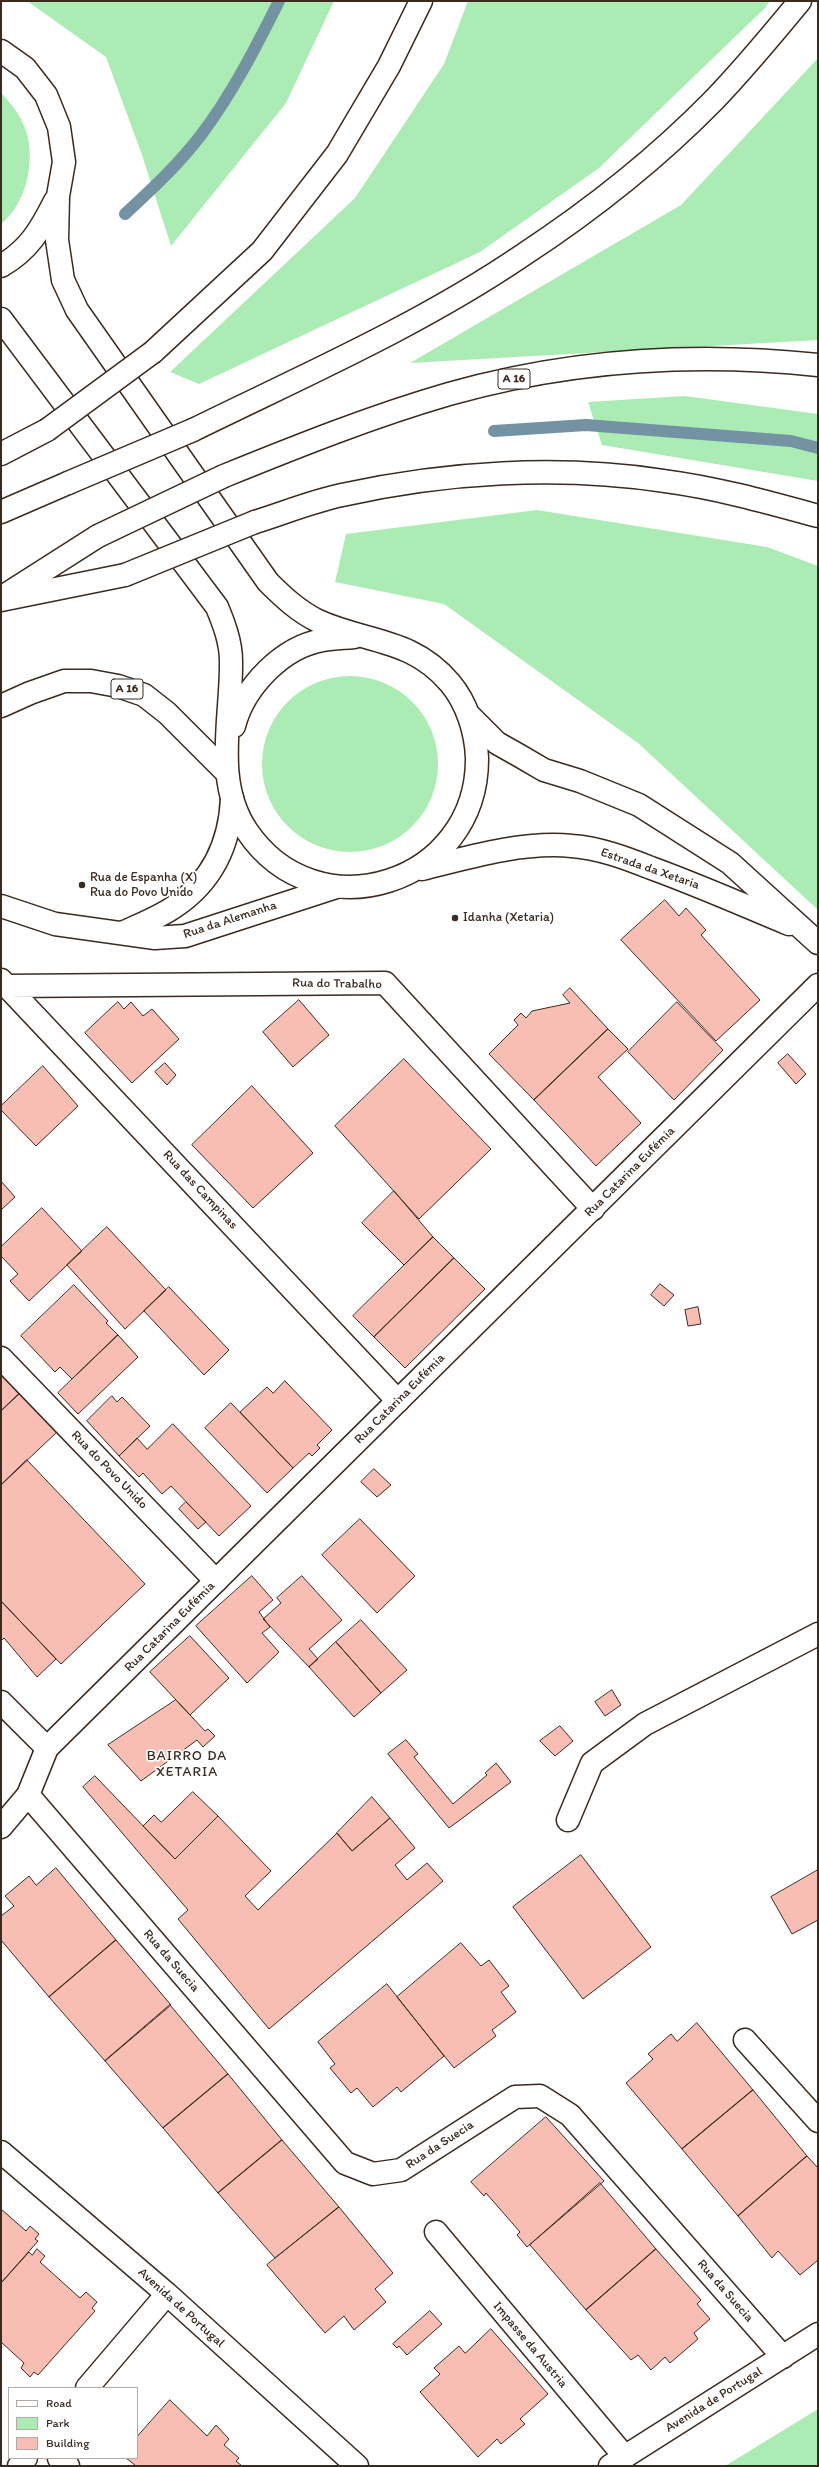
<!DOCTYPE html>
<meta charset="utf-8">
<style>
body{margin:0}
#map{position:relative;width:819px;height:2467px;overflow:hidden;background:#fff;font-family:Itim,sans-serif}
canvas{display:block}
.frame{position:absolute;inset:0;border:2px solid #3b2a1e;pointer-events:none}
.legend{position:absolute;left:8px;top:2387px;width:130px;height:72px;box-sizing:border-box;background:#fff;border:1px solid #b1aaa5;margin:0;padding:5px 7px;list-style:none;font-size:12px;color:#3b2a1e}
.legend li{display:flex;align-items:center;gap:8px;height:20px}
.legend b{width:20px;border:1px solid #b1aaa5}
</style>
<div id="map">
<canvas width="819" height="2467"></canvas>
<div class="frame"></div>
<ul class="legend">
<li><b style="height:5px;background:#fff"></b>Road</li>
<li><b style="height:11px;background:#abecb4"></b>Park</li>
<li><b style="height:11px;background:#f9beb3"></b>Building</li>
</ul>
</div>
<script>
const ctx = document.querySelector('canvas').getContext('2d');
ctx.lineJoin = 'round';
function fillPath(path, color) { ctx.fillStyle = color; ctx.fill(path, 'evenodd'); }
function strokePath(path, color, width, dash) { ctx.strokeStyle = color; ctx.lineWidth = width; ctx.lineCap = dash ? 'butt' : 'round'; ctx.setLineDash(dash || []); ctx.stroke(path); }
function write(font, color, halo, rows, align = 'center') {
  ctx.font = font + ' Itim,sans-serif'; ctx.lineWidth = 3.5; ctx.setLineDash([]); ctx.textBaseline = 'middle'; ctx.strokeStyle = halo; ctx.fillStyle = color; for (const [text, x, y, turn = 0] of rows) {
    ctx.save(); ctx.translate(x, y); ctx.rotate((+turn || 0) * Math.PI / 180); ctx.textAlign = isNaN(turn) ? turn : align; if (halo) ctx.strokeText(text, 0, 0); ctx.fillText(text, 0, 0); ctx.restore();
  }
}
const green = new Path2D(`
 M27 1H334L286 103 171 246 142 155 106 57Z
 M468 1H770L765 8 599 168 480 252 199 384 170 372 355 198 444 64Z
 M818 58V340L410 363 681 205Z
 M1 93C12 104 23 118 27 134 35 163 26 204 1 224Z
 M685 396 818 414V481L602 445 588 402Z
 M537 510 767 547 818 566V910L638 743 444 604 335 582 346 534Z
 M262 764a88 88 0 1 1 176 0a88 88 0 1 1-176 0Z
 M818 2409V2466H725Z`);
const stream = new Path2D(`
 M125 214C152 189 179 164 201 135 232 94 256 47 279 1
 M494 431 586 425 791 441 818 448`);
const building = new Path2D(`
 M665 900 679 916 686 908 706 930 701 935 760 1000 716 1041 621 940Z
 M570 988 608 1029 534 1100 489 1054 518 1025 514 1020 521 1013 526 1018 532 1011 570 1003 563 995Z
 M299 1000 329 1035 293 1067 263 1032Z
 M118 1002 124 1009 131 1002 143 1016 152 1009 179 1039 132 1083 85 1033Z
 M677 1002 723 1050 674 1100 628 1052Z
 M608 1029 628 1049 598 1077 641 1123 596 1166 534 1100Z
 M788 1054 806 1074 796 1084 778 1063Z
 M404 1059 491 1149 419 1219 335 1126Z
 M165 1063 176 1075 167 1085 155 1072Z
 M43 1066 78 1106 36 1146 1 1110V1106Z
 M252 1086 313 1153 253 1208 192 1145Z
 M1 1181 15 1197 1 1210Z
 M394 1191 433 1237 404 1265 362 1223Z
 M42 1208 82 1251 29 1301 10 1281 18 1274 1 1256V1247Z
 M107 1227 166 1290 125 1329 67 1265Z
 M433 1237 454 1258 374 1337 353 1316Z
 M454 1258 485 1289 405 1368 374 1337Z
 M660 1284 674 1295 664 1306 651 1295Z
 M74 1285 108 1321 106 1323 118 1335 72 1379 60 1367 55 1372 21 1336Z
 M169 1287 229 1350 204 1375 144 1311Z
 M698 1307 701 1324 688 1326 685 1310Z
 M118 1335 138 1357 78 1414 58 1393Z
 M1 1373 20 1393 1 1411Z
 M285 1381 332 1430 317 1445 320 1448 312 1456 309 1453 293 1468 240 1412 267 1387 273 1393Z
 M20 1393 57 1432 1 1485V1411Z
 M112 1396 117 1402 122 1397 150 1426 119 1456 87 1421Z
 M231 1403 293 1468 267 1493 205 1428Z
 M173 1424 251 1506 219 1536 171 1486 162 1494 143 1473 139 1477 119 1456 137 1438 147 1449Z
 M27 1460 145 1584 61 1664 1 1601V1485Z
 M374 1469 391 1485 377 1497 361 1482Z
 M186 1502 206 1522 198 1529 179 1509Z
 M360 1519 415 1576 377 1613 322 1555Z
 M252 1576 273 1600 259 1612 270 1627 262 1633 279 1652 247 1683 196 1626Z
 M302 1576 342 1620 309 1649 318 1659 309 1667 263 1619 281 1603 277 1598Z
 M1 1601 56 1659 37 1677 4 1638 1 1641Z
 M361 1620 407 1670 381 1693 336 1642Z
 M190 1636 229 1678 190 1715 150 1672Z
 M336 1642 381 1693 354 1717 309 1667Z
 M612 1690 621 1705 605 1716 595 1702Z
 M176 1700 205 1731 208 1729 215 1736 203 1747 197 1740 141 1781 108 1745Z
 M560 1726 573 1741 555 1756 540 1741Z
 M406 1740 418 1754 414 1757 453 1804 487 1775 485 1773 496 1763 511 1782 449 1828 388 1754Z
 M95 1776 175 1859 218 1816 271 1871 245 1896 258 1910 337 1833 352 1851 390 1818 415 1848 395 1865 407 1880 427 1863 443 1881 269 2029 178 1919 188 1910 83 1787Z
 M193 1792 218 1816 175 1859 143 1826 154 1815 161 1822Z
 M372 1797 390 1818 352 1851 337 1833Z
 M581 1855 651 1947 583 1999 513 1907Z
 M56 1868 116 1940 49 1997 1 1940V1916L14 1906 5 1896 29 1876 36 1885Z
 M818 1870V1920L792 1934 771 1897Z
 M116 1940 171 2005 105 2061 49 1997Z
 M461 1943 481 1966 489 1960 509 1986 501 1992 516 2012 492 2030 496 2036 454 2068 397 1997Z
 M387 1984 444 2056 401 2092 397 2087 373 2107 357 2088 351 2093 330 2068 335 2064 318 2042Z
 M170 2005 228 2074 163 2128 105 2061Z
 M697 2023 753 2090 682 2149 626 2083 653 2059 648 2054 671 2034 677 2041Z
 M228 2074 282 2140 218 2193 163 2128Z
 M753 2090 807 2156 738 2216 682 2149Z
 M546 2117 604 2181 527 2247 517 2235 520 2232 486 2193 484 2196 471 2182Z
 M282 2140 339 2207 275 2258 218 2193Z
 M807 2156 818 2168V2260L800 2275 778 2251 772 2258 738 2216Z
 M600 2183 656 2249 586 2310 530 2245Z
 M339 2207 393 2273 375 2289 386 2302 354 2330 344 2316 325 2333 267 2265Z
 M1 2209 26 2231 30 2226 39 2234 35 2239 38 2241 1 2283Z
 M37 2249 45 2256 40 2262 80 2298 86 2292 97 2302 92 2308 95 2311 38 2375 34 2372 30 2377 21 2368 24 2363 1 2342V2283L29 2252 32 2255Z
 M656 2249 701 2300 697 2304 710 2319 694 2333 698 2339 670 2363 665 2357 651 2370 638 2355 631 2360 586 2310Z
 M430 2311 442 2324 407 2355 399 2346 397 2348 393 2344Z
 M491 2329 548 2394 520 2419 525 2424 501 2444 497 2439 478 2457 420 2392 440 2374 434 2368 459 2346 465 2353Z
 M170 2400 207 2436 216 2425 229 2439 224 2445 239 2458 236 2461 242 2466H136L126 2458H137V2437Z`);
const lane = new Path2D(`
 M568 1820 592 1763 645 1724 818 1634`);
const street = new Path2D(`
 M1 906 55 924 155 938 185 936 336 887
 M122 933C139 925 158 918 174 907 213 881 230 844 232 798
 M1 980 398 1401
 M7 986 385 983 593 1209
 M1 1358 216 1581
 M1 1702 47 1748
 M28 1795 345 2163 373 2174 401 2170 515 2097 540 2096 570 2115 783 2357
 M745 2040 818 2121
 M1 2152 167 2294 357 2466
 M436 2232 625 2457
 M87 2388 167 2294
 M59 2458 68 2466
 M19 2466 26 2458
 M610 2466 818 2334`);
const secondary = new Path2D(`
 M1 51 25 68 46 95 59 127 64 162 58 196 57 240 63 280 77 310 268 582C283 597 298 611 318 621 367 643 412 638 450 683 467 703 476 732 477 758 478 884 317 935 247 831 213 781 232 717 231 661 231 642 224 624 217 607L1 319
 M1 266C29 250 41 229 55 201
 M470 716 497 743 520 756 544 770 580 781 639 805 730 863 818 943
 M234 726C244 687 282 647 323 640 333 638 344 638 354 637
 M422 869C469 857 524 841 572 846 599 848 626 858 651 868 698 885 743 905 789 924
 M1 1827 28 1795 47 1748 818 985`);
const highway = new Path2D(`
 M153 352 262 251 337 154 389 66 421 1
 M193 430C305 375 420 325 523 255 590 211 657 158 713 101 744 69 772 35 800 1
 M1 454 47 430
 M224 476C298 446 373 416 449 394 569 360 695 352 818 365
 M1 512 68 483
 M255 522C284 513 313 501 342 495 446 472 559 465 664 481 717 488 767 502 818 516
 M7 594 98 536
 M1 600 125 575
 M1 706 30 693 64 681H91L118 686 144 695 167 713 227 773`);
const highwayBridge = new Path2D(`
 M47 430 153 352
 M68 483 193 430
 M98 536 224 476
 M125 575 255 522`);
const markers = [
 [82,885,4,"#3b2a1e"],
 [455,918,4,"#3b2a1e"]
];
const shields = [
 [514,379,32],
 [127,689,32]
];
const shieldNames = [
 ["A 16",514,379],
 ["A 16",127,689]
];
const streetNames = [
 ["Estrada da Xetaria",650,869,19],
 ["Rua da Alemanha",230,920,-18],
 ["Rua do Trabalho",337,984,1],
 ["Rua Catarina Eufémia",630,1172,-45],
 ["Rua das Campinas",200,1190,47],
 ["Rua Catarina Eufémia",400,1399,-45],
 ["Rua do Povo Unido",109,1470,46],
 ["Rua Catarina Eufémia",170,1627,-45],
 ["Rua da Suecia",171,1961,49],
 ["Rua da Suecia",440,2145,-33],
 ["Rua da Suecia",725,2291,49],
 ["Avenida de Portugal",181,2308,42],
 ["Impasse da Austria",530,2345,50],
 ["Avenida de Portugal",714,2400,-32]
];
const poiNames = [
 ["Rua de Espanha (X)",90,878],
 ["Rua do Povo Unido",90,893],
 ["Idanha (Xetaria)",463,918]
];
const neighbourhoodNames = [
 ["BAIRRO DA",187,1756],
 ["XETARIA",187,1772]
];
fillPath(green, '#abecb4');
strokePath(stream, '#7393a2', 12);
fillPath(building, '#f9beb3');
strokePath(building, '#3b2a1e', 1);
strokePath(lane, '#3b2a1e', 25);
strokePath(street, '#3b2a1e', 25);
strokePath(secondary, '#3b2a1e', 25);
strokePath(highway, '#3b2a1e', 25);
strokePath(lane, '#fff', 22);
strokePath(street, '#fff', 22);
strokePath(secondary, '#fff', 22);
strokePath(highway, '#fff', 22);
strokePath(highwayBridge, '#3b2a1e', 25, []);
strokePath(highwayBridge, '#fff', 22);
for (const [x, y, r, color] of markers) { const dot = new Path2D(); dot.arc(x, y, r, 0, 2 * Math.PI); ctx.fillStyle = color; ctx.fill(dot); strokePath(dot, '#fff', 1.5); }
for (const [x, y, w] of shields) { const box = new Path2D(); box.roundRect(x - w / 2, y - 10, w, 20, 3); ctx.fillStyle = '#fff'; ctx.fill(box); strokePath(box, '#3b2a1e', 1); }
write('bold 12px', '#3b2a1e', null, shieldNames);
write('13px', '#3b2a1e', '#fff', streetNames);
write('13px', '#3b2a1e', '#fff', poiNames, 'left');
ctx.letterSpacing = '1px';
write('14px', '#3b2a1e', '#fff', neighbourhoodNames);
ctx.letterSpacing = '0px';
</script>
